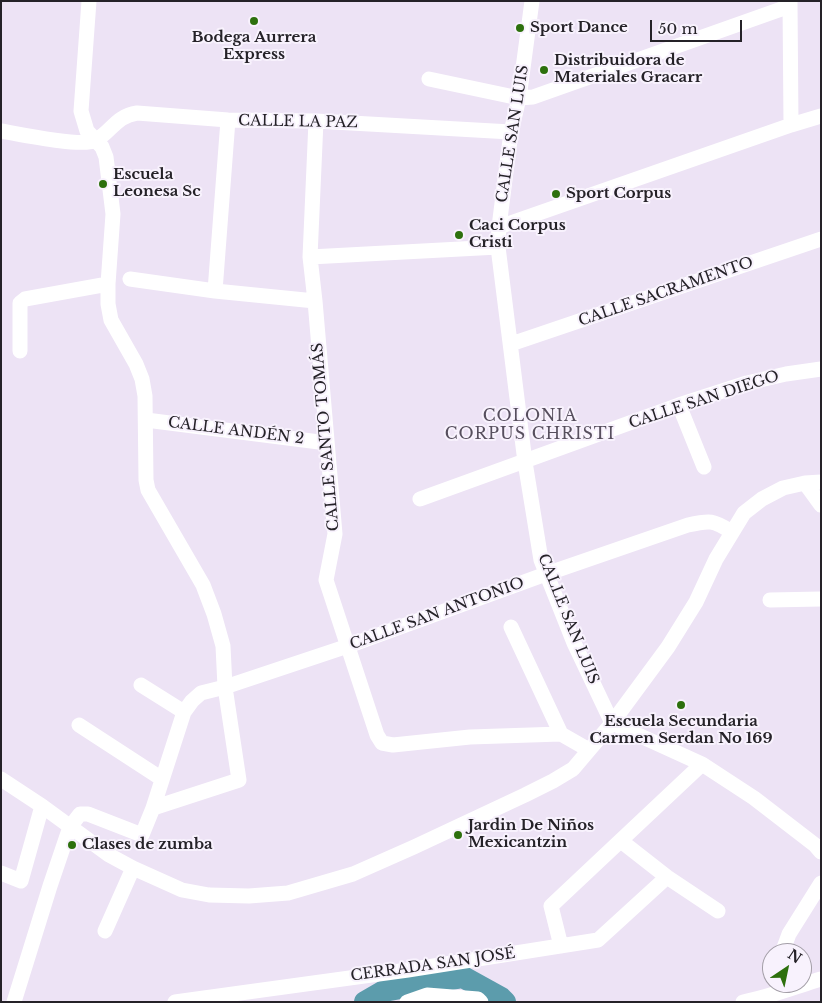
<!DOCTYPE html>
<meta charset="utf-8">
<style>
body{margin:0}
#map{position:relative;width:822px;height:1003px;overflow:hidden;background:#ede3f5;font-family:"Libre Baskerville",serif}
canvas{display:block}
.frame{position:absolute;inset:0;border:2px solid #252228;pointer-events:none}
.north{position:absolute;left:762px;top:943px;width:50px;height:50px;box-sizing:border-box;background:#f8f2fd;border:1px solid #a49fa8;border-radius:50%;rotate:34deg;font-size:14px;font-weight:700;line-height:20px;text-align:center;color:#252228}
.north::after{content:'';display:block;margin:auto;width:18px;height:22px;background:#2d700d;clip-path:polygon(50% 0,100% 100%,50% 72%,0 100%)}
.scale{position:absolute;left:650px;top:20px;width:92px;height:22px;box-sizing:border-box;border:2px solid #252228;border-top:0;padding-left:6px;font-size:15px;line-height:18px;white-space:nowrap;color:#252228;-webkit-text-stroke:4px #f8f2fd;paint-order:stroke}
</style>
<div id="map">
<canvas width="822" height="1003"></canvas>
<div class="frame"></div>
<div class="north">N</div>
<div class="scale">50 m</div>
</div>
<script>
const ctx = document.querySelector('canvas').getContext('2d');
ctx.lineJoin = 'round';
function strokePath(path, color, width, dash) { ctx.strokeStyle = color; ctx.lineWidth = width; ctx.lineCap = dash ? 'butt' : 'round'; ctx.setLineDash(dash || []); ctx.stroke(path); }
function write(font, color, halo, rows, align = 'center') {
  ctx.font = font + ' "Libre Baskerville",serif'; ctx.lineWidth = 4; ctx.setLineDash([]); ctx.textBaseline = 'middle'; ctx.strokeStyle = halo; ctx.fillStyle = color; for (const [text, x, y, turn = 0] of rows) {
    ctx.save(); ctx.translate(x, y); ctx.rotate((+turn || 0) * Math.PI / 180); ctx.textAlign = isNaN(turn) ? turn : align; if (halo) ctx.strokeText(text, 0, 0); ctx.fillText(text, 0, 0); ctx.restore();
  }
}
const river = new Path2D(`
 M365 1002 384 991 463 977 501 998 505 1002`);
const minor = new Path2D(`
 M89 1 81 111 87 131 102 147 106 157 113 214 108 284V304L111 320 136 364 142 379 145 396 146 480 148 490 203 585 214 614 223 646 225 687 239 780 153 808
 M532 1 519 98 511 132 499 227 498 247 525 462 541 560 574 643 612 723 702 764 754 798 815 845 821 852
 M790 1 791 125
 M429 79 519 98 533 97 790 6
 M316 121 310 257 315 301 335 534 326 580 377 735 382 743 393 745 470 737 561 734 589 750
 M1 131C19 134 83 148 96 140 112 131 116 116 137 113L228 120 316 121 511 132
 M499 227 791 125 821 116
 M310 257 498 247
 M130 279 215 291 315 301
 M215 291 228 120
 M511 344 821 239
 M20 351V303L25 299 108 284
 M679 405 704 467
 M146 420 327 443
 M805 483 821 505
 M420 499 679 405 747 383 786 374 821 369
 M770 600 821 599
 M511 627 561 734
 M141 685 184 712
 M79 725 162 779
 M1 779 42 806 109 855 133 868 182 890 209 895 249 896 288 893 353 874 414 847 525 795 553 781 573 769 612 723 668 647 696 602 716 559 744 513 762 499 783 488 805 483 821 482
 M621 841 667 877 718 911
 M1 873 21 881 42 806
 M105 931 133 868
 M561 946 551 906 702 764
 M782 953 789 934 821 883
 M14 1002 50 886 70 827 80 814H88L142 835 153 808 184 712 192 701 201 693 225 687 348 646 546 574 688 525C710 520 713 520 732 532
 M175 1002 408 970 598 940 667 877
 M407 1002 427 995 478 999 481 1002
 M743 1002C769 997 795 987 821 979`);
const markers = [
 [254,21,5,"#2d700d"],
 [520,28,5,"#2d700d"],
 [544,70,5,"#2d700d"],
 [103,184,5,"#2d700d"],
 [556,194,5,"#2d700d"],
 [459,235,5,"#2d700d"],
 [681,705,5,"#2d700d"],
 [458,835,5,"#2d700d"],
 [72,845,5,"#2d700d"]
];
const poiNames = [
 ["Sport Dance",530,28],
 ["Bodega Aurrera",254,38,"center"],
 ["Express",254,55,"center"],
 ["Distribuidora de",554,61],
 ["Materiales Gracarr",554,78],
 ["Escuela",113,175],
 ["Leonesa Sc",113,192],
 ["Sport Corpus",566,194],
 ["Caci Corpus",469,226],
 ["Cristi",469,243],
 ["Escuela Secundaria",681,722,"center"],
 ["Carmen Serdan No 169",681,739,"center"],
 ["Jardin De Niños",468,826],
 ["Mexicantzin",468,843],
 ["Clases de zumba",82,845]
];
const streetNames = [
 ["CALLE LA PAZ",298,122,1],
 ["CALLE SAN LUIS",513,134,-81],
 ["CALLE SACRAMENTO",666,292,-19],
 ["CALLE SAN DIEGO",704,400,-18],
 ["CALLE ANDÉN 2",236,431,7],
 ["CALLE SANTO TOMÁS",326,437,-95],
 ["CALLE SAN ANTONIO",437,614,-20],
 ["CALLE SAN LUIS",568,619,68],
 ["CERRADA SAN JOSÉ",433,965,-8]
];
const neighbourhoodNames = [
 ["COLONIA",530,416],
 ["CORPUS CHRISTI",530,434]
];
strokePath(river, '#5c9cac', 22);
strokePath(minor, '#fff', 15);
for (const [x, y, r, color] of markers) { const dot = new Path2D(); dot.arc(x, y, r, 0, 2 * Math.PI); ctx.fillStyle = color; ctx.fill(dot); strokePath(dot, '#f8f2fd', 2); }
write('bold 15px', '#252228', '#f8f2fd', poiNames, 'left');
write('15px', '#252228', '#f8f2fd', streetNames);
ctx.letterSpacing = '1px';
write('16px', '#574f5e', '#f8f2fd', neighbourhoodNames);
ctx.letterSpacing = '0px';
</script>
